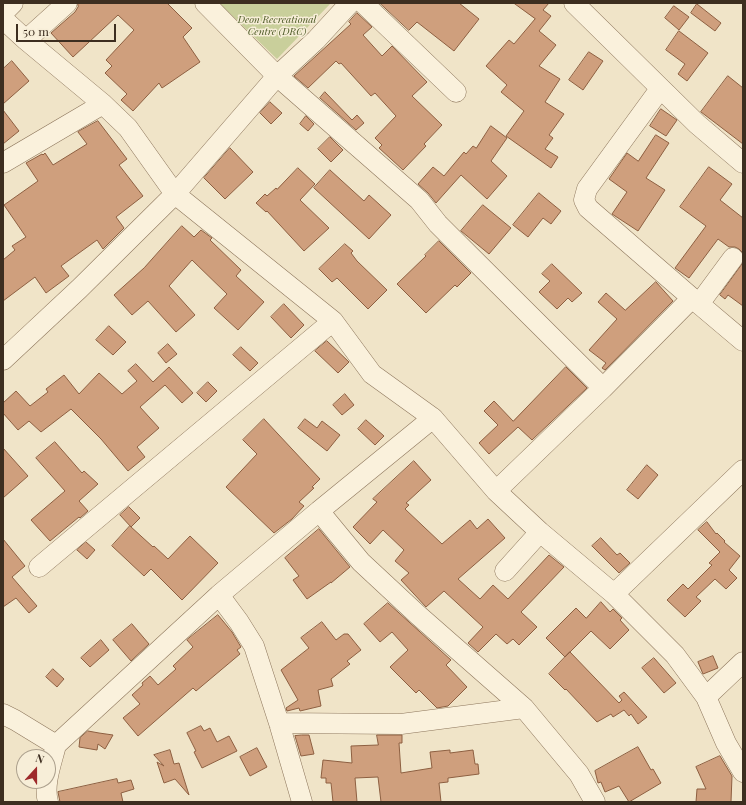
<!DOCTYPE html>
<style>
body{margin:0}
#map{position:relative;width:746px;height:805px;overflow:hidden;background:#f0e4c8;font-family:"Playfair Display",serif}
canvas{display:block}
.frame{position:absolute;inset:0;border:4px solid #3d2e20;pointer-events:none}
.north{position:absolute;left:16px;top:749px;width:40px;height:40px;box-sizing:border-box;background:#f7eed8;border:1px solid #ada18e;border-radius:50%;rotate:21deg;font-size:11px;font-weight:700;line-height:16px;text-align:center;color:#3d2e20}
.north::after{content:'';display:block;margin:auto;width:14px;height:18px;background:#9e2a2b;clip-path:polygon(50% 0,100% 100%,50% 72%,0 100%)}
.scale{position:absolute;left:16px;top:24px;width:100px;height:18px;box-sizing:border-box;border:2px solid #3d2e20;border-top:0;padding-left:5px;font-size:12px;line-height:14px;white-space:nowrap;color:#3d2e20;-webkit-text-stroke:3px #f7eed8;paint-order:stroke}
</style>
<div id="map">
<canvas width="746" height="805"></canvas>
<div class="frame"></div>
<div class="north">N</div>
<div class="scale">50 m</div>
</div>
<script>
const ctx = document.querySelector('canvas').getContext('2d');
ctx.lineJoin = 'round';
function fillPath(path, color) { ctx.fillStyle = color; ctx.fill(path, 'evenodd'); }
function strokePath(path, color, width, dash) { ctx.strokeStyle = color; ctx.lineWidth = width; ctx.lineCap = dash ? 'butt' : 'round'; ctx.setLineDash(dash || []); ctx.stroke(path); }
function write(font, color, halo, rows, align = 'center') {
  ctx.font = font + ' "Playfair Display",serif'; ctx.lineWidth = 3; ctx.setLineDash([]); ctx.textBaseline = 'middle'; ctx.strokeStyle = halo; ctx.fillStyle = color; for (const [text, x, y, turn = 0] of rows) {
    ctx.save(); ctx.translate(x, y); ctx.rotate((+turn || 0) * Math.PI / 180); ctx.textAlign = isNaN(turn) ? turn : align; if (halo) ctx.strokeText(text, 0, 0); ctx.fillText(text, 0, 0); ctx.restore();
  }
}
const green = new Path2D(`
 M219 3H331L277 59Z`);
const building = new Path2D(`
 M78 3H167L192 28 183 37 200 62 162 88 159 83 133 111 121 100 127 94 105 73 112 66 106 60 134 30 118 15 73 57 51 33 75 12 78 7Z
 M380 3H459L479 19 454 51 417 22 409 30Z
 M514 3H549L543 10 551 16 539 31 556 45 539 66 560 79 545 102 564 114 549 135 553 138 545 149 558 157 551 168 506 136 524 111 501 92 507 85 486 66 509 40 514 44 535 19Z
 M697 4 721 23 715 31 691 13Z
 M674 6 689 17 679 30 665 18Z
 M357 13 372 27 363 35 382 56 392 46 427 82 412 96 442 125 424 144 426 146 403 170 379 148 382 145 375 138 396 116 375 93 371 96 341 63 339 64 336 61 308 88 294 76 351 24 349 22Z
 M679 31 708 53 687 81 678 74 685 64 666 50Z
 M589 52 603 61 583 90 569 80Z
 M12 61 29 81 3 104V69Z
 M728 76 743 88V144L701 112Z
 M325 92 352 120 357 115 364 123 356 130 320 98Z
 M270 102 282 113 271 124 260 113Z
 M661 109 677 120 666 136 650 126Z
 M3 110 19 131 3 144Z
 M306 116 314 124 308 131 300 124Z
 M98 121 127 159 119 165 143 196 116 217 124 228 103 249 97 240 61 266 69 276 46 293 35 277 3 301V260L15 250 12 246 26 237 4 205 38 181 26 163 42 154 43 155 45 153 53 165 87 144 78 132Z
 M491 126 507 138 491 161 507 176 487 199 461 175 436 203 428 193 418 184 433 167 444 176 464 152 466 154 473 146 476 148Z
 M656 135 669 143 646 178 665 190 638 231 612 214 627 192 609 179 627 153 638 161Z
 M330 137 343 150 331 162 318 149Z
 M230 148 253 172 225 199 204 178Z
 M709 167 732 184 720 200 743 218V253L739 249 735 247H729L718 239 689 278 675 268 706 226 680 207Z
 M298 168 315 184 300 200 329 228 304 251 267 211 266 212 256 203 265 194 267 196 276 188 277 189Z
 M330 170 364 201 369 195 391 215 369 239 314 188Z
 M539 193 561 211 551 224 543 218 528 237 513 225Z
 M483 205 511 228 489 254 461 231Z
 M182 226 194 237 201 230 212 238 210 240 241 270 236 276 264 302 238 330 214 308 227 294 192 260 169 286 195 315 176 332 148 301 132 315 114 295 144 268Z
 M439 241 471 273 457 287 455 285 426 313 397 284 426 256 425 255Z
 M345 244 353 251 351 253 357 261 387 290 368 309 337 278 332 282 319 269Z
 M743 263V306L728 295 725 299 720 295Z
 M552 264 582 293 572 302 568 298 557 309 539 292 550 281 542 274Z
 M656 282 673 301 605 370 602 368 606 363 589 350 617 319 598 302 606 293 625 310Z
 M284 304 304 325 291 338 271 317Z
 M109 326 126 342 113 355 96 340Z
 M327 341 349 362 338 373 315 351Z
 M168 344 177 354 166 363 158 353Z
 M241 347 258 363 250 371 233 355Z
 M136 364 153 382 169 367 193 393 182 403 165 385 140 407 159 428 137 447 145 457 128 471 101 439 71 409 41 432 29 421 18 430 3 413V403L16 391 30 406 48 392 46 389 64 375 79 394 99 373 122 394 137 381 128 371Z
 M566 367 587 388 532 440 518 427 489 454 479 443 498 425 484 411 494 401 513 421Z
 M208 382 217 391 206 402 197 393Z
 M345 394 354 405 342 415 333 405Z
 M264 419 320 479 312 487 314 488 299 502 304 506 292 519 274 533 226 487 257 454 243 440Z
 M305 419 317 428 322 421 340 435 327 451 298 428Z
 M366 420 384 436 375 445 358 429Z
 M55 442 82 473 84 471 98 484 79 501 88 511 80 518 79 517 50 541 31 520 65 491 36 458Z
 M3 448 28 476 3 498Z
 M414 461 431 480 406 503 409 505 405 509 442 544 470 520 477 529 488 519 505 538 458 579 480 599 493 585 508 599 549 555 564 567 521 612 537 627 519 645 513 639 507 644 496 634 478 652 468 643 483 627 444 591 426 607 401 580 409 573 395 561 404 550 383 530 370 544 353 527 377 502 373 499Z
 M647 465 658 475 638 499 627 490Z
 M129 507 140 518 131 527 120 515Z
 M707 522 716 534 717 533 725 541 724 542 740 556 729 570 737 578 726 589 715 579 696 597 701 601 685 617 667 600 683 584 688 589 712 565 709 563 720 552 698 530Z
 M130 526 153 547 154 546 168 559 190 536 218 563 182 600 151 569 144 576 112 546Z
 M319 529 350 567 331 583V582L307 599 293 580 299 576 285 558Z
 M601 538 617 555 620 553 630 563 619 573 592 546Z
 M3 539 25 566 12 577 37 606 29 613 16 598 3 607Z
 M86 542 95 550 87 559 77 550Z
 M601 602 610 612 613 609 622 618 620 620 629 630 610 649 591 631 565 657 546 638 576 608 586 618Z
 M388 603 451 660 446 665 467 687 448 706 437 708 419 690 416 693 390 667 408 650 392 632 380 642 364 624Z
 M218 615 232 632 241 647 237 650 240 654 196 691 193 688 138 736 123 718 140 704 132 695 143 685 142 683 150 676 158 685 176 669 173 666 193 647 187 640Z
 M322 622 336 640 344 634H348L361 650 347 661 350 664 331 679 333 686 318 690 321 706 300 711 299 708 287 711 286 708 298 700 281 670 309 648 301 638Z
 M132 624 149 644 131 661 113 640Z
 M101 640 109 650 90 667 81 658Z
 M570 652 619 703 622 700 619 696 624 692 647 717 638 724 631 714 629 716 624 710 613 717 611 714 597 722 566 689 565 690 549 674Z
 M713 656 718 668 703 674 698 662Z
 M654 658 676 683 664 693 642 668Z
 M53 669 64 679 57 687 46 677Z
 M201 726 204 731 210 728 217 742 229 736 237 751 202 768 194 752 196 751 187 733Z
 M88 731 99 733 113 735 105 749 98 744 97 750 79 747 80 738Z
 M302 735H309L314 754 301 756 295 736Z
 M377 735H402V743H399L401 773 432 768 430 752 450 750V753L473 750 475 764H478L479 774 448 778V782L439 783 441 802H381L378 777 355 778 357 802H333L331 783H326V778H321L323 760 352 763 351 746 378 745Z
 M638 747 651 770 653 769 661 783 629 802 619 786 605 792 601 782 598 783 595 771Z
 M257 748 267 767 250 776 240 757Z
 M170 750 174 764 179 763 189 795 175 779 164 783 157 762 164 766 154 755Z
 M720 756 732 776 731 802H696L697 789H706L696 767Z
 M117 779 118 783 131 780 134 789 121 793 123 802H60L58 792Z`);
const minor = new Path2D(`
 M205 3 277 76 419 200 438 224 450 236 603 388 692 298 743 341
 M363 3 456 92
 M574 3 697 124 743 163
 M3 13 13 3
 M3 19 26 40 103 104 128 128 175 194 333 321 372 374 433 418 496 491 540 532 614 594 675 655 706 697 726 743 743 772
 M26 40 67 3
 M660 89 587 189 584 200 588 208 692 298
 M3 163 103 104
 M699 304 733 258
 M3 360 79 289 175 194 277 76 316 40 350 3
 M433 418 319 511 361 562 418 615 524 708 579 774 595 802
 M496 491 603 388
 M39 567 333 321
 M505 571 540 532
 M614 594 743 470
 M219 595 319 511
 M706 697 743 662
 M3 714 15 720 56 745
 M279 723 401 724 524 708
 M48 802C43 784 52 762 56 745L219 595 239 622 254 646 279 723 302 802`);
const parkNames = [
 ["Deon Recreational",277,20],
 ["Centre (DRC)",277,32]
];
fillPath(green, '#c9cf9b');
fillPath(building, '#cf9f7d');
strokePath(building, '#8d5f41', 1);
strokePath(minor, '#8d765c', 21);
strokePath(minor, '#faf1dc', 20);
write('italic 10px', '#4d5a26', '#f7eed8', parkNames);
</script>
